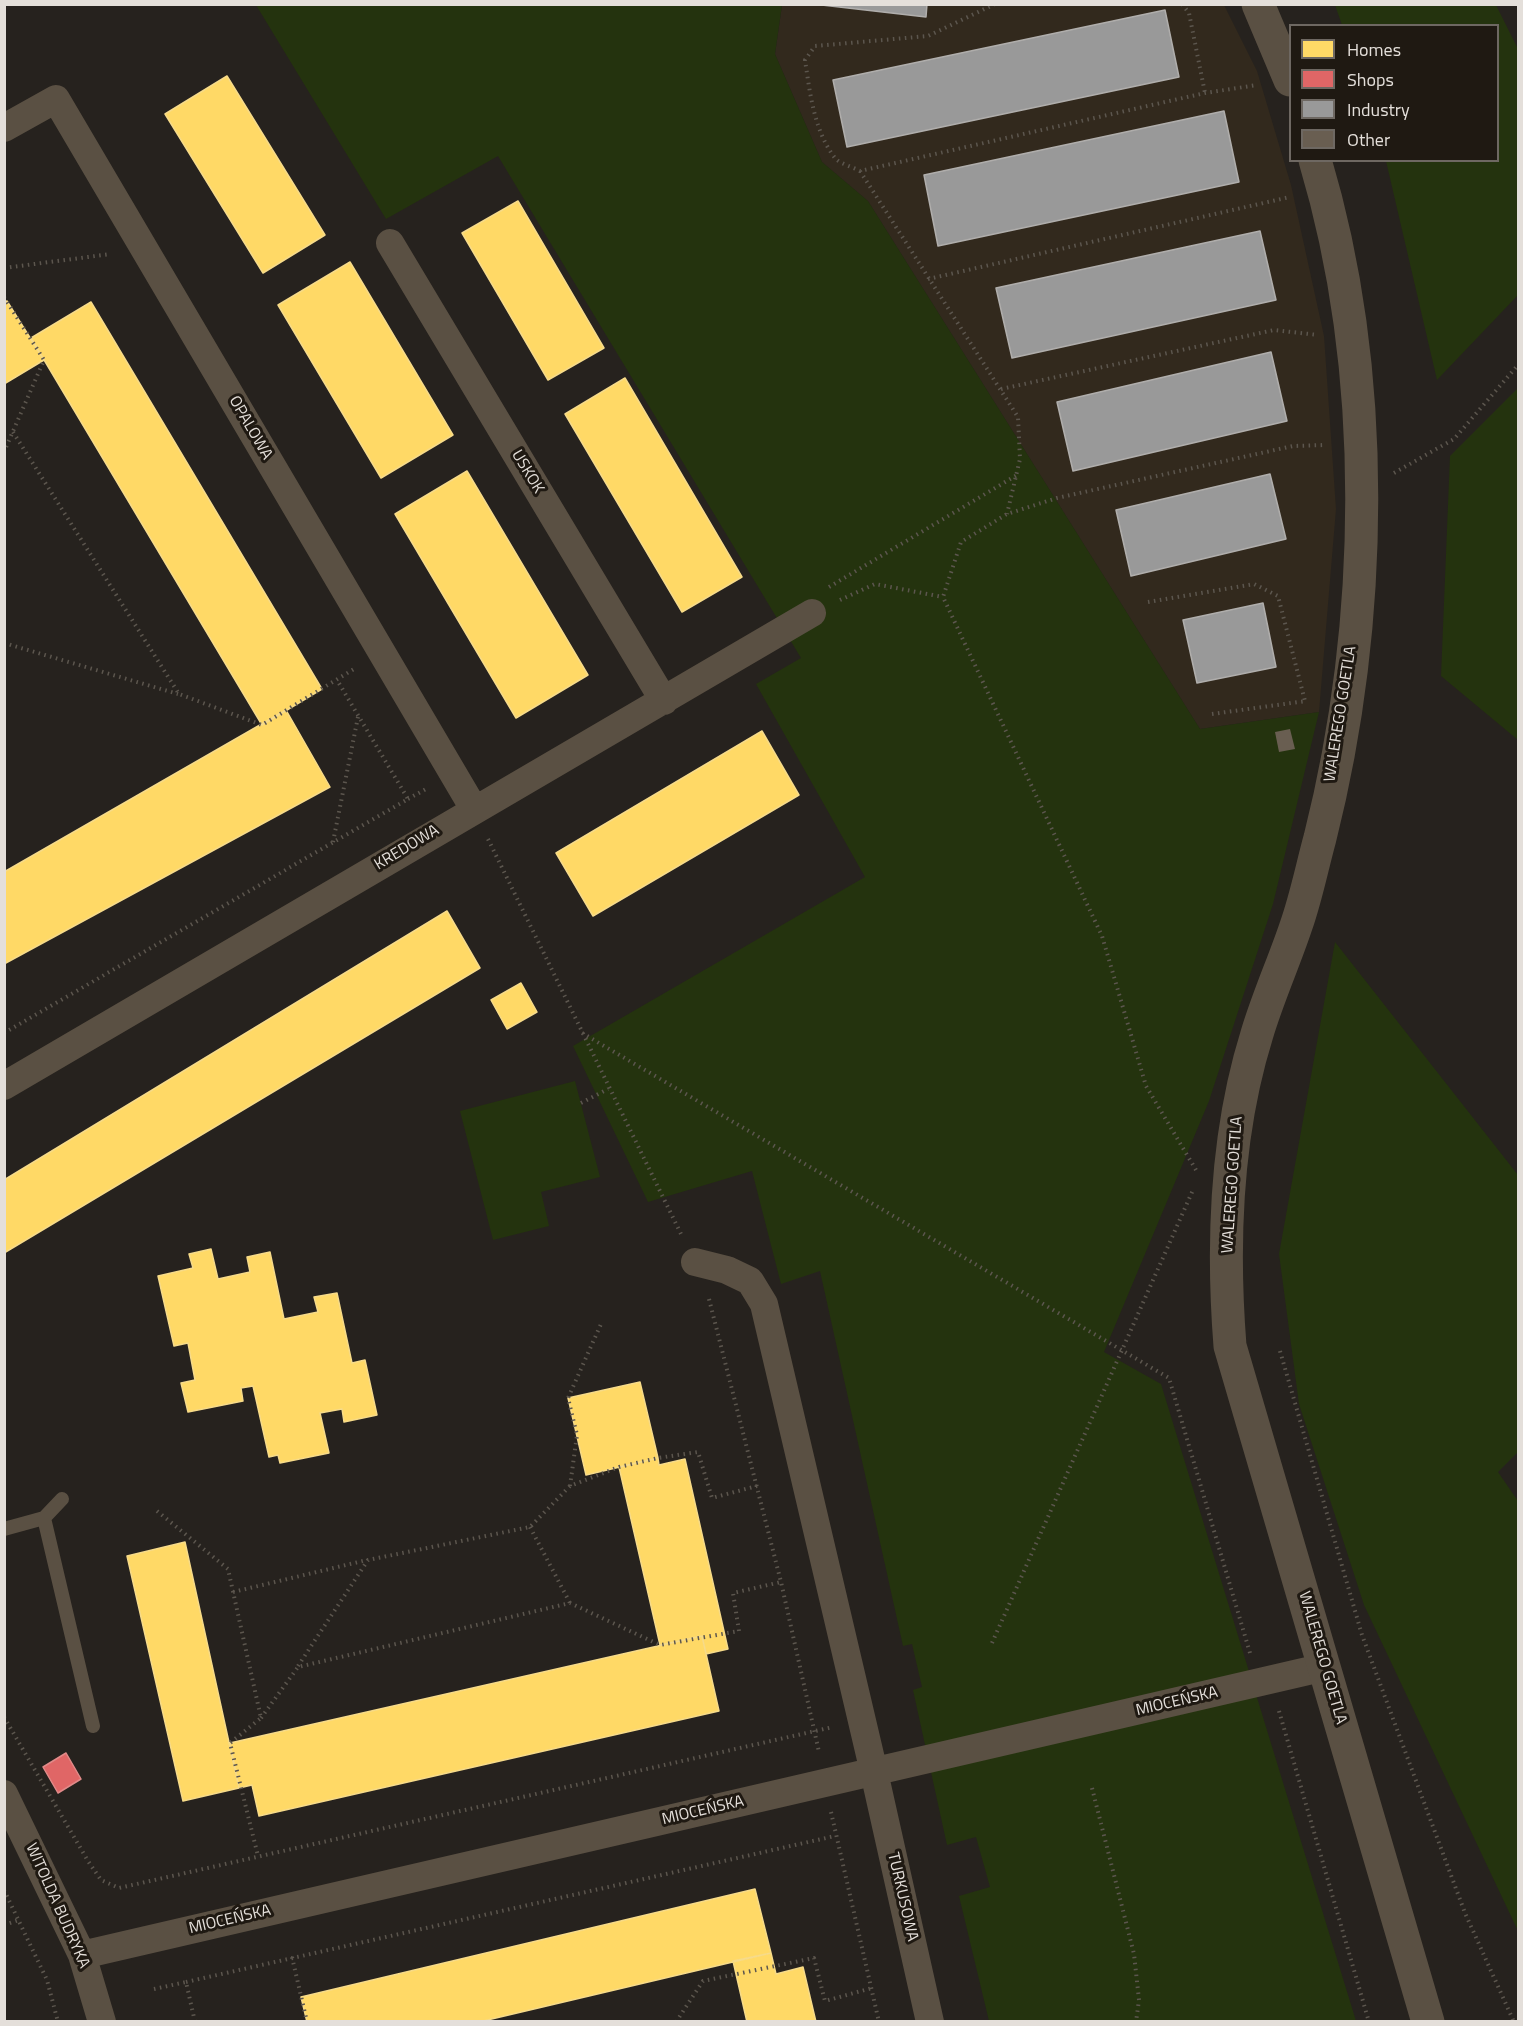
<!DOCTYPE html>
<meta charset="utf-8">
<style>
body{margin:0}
#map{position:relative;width:1523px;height:2026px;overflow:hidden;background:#26221e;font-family:"Titillium Web",sans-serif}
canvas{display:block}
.frame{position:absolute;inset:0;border:6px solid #e4dfda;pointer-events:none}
.legend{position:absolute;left:1289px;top:24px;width:210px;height:138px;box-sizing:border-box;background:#1f1912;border:2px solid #6e6862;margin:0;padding:8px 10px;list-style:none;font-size:18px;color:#e4dfda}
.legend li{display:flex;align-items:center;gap:12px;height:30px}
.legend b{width:30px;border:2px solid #6e6862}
</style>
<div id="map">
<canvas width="1523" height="2026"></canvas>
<div class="frame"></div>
<ul class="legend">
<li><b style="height:16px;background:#ffd966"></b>Homes</li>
<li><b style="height:16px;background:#e06666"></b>Shops</li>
<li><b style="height:16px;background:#999"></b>Industry</li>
<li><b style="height:16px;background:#695e51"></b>Other</li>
</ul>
</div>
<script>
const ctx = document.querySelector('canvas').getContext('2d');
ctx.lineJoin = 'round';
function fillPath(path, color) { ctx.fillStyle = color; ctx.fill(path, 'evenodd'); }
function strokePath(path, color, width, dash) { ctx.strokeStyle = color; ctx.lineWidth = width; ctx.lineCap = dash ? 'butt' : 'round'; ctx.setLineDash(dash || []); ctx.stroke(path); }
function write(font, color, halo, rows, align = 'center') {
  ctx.font = font + ' "Titillium Web",sans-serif'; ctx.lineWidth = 6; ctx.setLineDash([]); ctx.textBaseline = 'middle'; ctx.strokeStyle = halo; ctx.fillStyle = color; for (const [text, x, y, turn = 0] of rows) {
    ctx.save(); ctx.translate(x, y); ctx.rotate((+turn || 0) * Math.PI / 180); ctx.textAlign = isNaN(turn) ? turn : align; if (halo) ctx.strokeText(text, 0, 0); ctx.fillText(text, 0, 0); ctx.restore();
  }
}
const built = new Path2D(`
 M782 5H1224L1257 71 1291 185 1324 336 1336 509 1319 712 1200 729 868 201 822 162 775 54Z`);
const green = new Path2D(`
 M256 5H782L775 54 822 162 868 201 1200 729 1319 712 1273 904 1209 1101 1104 1352 1161 1384 1356 2021H989L959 1896 990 1887 976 1837 947 1845 913 1690 922 1687 912 1644 903 1646 820 1271 781 1284 752 1171 648 1202 573 1046 865 877 756 684 801 658 498 156 386 219Z
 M1335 5H1496L1518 49V295L1437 380 1386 161 1498 160V26L1342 25Z
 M1518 388V740L1441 676 1450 456Z
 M1335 942 1518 1175V1452L1498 1472 1518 1501V1931L1364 1605 1299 1404 1279 1254Z
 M575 1081 600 1177 541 1192 549 1226 493 1240 460 1111Z`);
const homes = new Path2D(`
 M227 76 325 235 263 273 165 114Z
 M518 201 604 348 548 380 462 233Z
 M350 262 453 435 381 478 278 305Z
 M7 301 44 360 4 384V302Z
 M91 302 322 689 262 725 31 338Z
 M625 378 742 577 682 612 565 414Z
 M467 471 588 675 516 718 395 514Z
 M286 710 330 787 4 964V872Z
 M762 731 799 795 593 916 556 853Z
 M447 911 480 968 4 1253V1180Z
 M521 983 537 1012 507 1029 491 1000Z
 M211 1249 218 1279 250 1272 247 1257 270 1252 284 1319 318 1312 314 1297 337 1293 352 1363 365 1360 377 1415 344 1422 342 1409 320 1413 329 1453 280 1463 278 1455 269 1457 253 1386 241 1388 243 1401 188 1412 181 1383 195 1380 188 1343 174 1346 158 1276 193 1268 189 1254Z
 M640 1382 658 1458 586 1475 568 1398Z
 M658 1458 659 1465 685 1459 728 1649 706 1654 702 1636 660 1645 619 1467Z
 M185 1542 239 1788 183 1801 127 1556Z
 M702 1636 719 1711 259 1816 252 1785 239 1788 230 1743Z
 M755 1889 771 1953 479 2022H307L301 1997Z
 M771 1953 776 1974 803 1967 816 2022H747L733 1961Z`);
const shops = new Path2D(`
 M66 1753 81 1779 58 1793 43 1767Z`);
const industry = new Path2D(`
 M813 4H927L926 17Z
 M1165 10 1179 77 847 147 833 80Z
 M1224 111 1239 182 938 246 924 175Z
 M1260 231 1276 300 1012 358 996 288Z
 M1271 352 1287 421 1073 471 1057 402Z
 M1270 474 1286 539 1131 576 1116 510Z
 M1263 603 1276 667 1197 683 1183 620Z`);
const building = new Path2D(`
 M1290 729 1295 749 1279 752 1275 732Z`);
const path = new Path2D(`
 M995 4 928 36 815 46 805 60C810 93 814 131 835 158 840 164 853 167 860 171L1205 93 1257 85
 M1182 4 1189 13 1205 93
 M860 171 1018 417 1020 459 1007 514
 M4 268 111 254
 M928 279 1290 197
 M4 297 44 360 4 452
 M1001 389 1274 330 1318 335
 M13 432 179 694 262 725 354 669
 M1394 473 1454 439 1518 365
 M829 587 1017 475
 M840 600 875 584 943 597
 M1148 602 1254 584 1278 596 1305 701
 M4 643 178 694
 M1212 714 1306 701
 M408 799 426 789
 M488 839 681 1234
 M333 842 358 717
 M4 1033 408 799 337 680
 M582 1033 1169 1378 1250 1653
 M581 1103 608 1089
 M1196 1170 1146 1086 1102 936 943 597 961 542 1007 514 1057 498 1293 446 1325 445
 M709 1299 781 1582 819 1752
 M1280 1351 1362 1635 1465 1913 1514 2022
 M570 1486 577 1435 568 1398 601 1324
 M157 1511 228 1569 261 1718 230 1743 258 1856
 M530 1527 570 1603
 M233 1592 367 1560
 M992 1643 1193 1190
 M298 1666 368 1560 530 1527 570 1486 619 1467 658 1458 698 1452 712 1498 757 1486
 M1279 1711 1369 2022
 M4 1717 88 1861 101 1880 119 1888 833 1727
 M261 1718 298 1667 570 1603 660 1645 739 1631 733 1593 781 1582
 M1092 1788 1134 1954 1139 2000 1136 2022
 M831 1812 879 2022
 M4 1890 47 1980 58 2022
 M4 1925 19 1920
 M292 1957 307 2022
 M186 1982 835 1836
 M154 1989 186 1982 195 2022
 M676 2022 703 1981 814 1958 825 2001 872 1988`);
const service = new Path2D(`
 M44 1518 93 1726
 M4 1529 44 1518 62 1499`);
const minor = new Path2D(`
 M4 128 56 99 474 809
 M390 243 664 701
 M4 1086 812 613
 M695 1262 727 1270 750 1281 764 1304 874 1772 930 2022
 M4 1794 82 1955 102 2022
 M82 1955 1325 1667`);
const tertiary = new Path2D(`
 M1258 4 1290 80
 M1315 160C1379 374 1374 623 1320 838 1312 867 1306 898 1296 926 1284 962 1268 997 1257 1034 1226 1133 1222 1244 1230 1346L1428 2022`);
const streetNames = [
 ["OPALOWA",250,428,60],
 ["USKOK",527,472,59],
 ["WALEREGO GOETLA",1341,714,-81],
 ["KREDOWA",407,848,-31],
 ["WALEREGO GOETLA",1233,1185,-86],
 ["WALEREGO GOETLA",1322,1658,74],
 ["MIOCEŃSKA",1177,1702,-13],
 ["MIOCEŃSKA",703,1811,-13],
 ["TURKUSOWA",902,1897,77],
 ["WITOLDA BUDRYKA",57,1906,66],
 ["MIOCEŃSKA",230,1920,-13]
];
fillPath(built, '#32291d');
fillPath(green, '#24330e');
fillPath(homes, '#ffd966');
strokePath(homes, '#f7db89', 1.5);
fillPath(shops, '#e06666');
strokePath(shops, '#e18a89', 1.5);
fillPath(industry, '#999');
strokePath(industry, '#b0aeac', 1.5);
fillPath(building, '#695e51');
strokePath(path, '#5c564e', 4, [1.5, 4.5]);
strokePath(service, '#5a5043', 14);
strokePath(minor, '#5a5043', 28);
strokePath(tertiary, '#5a5043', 33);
write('16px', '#e4dfda', '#1f1912', streetNames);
</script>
